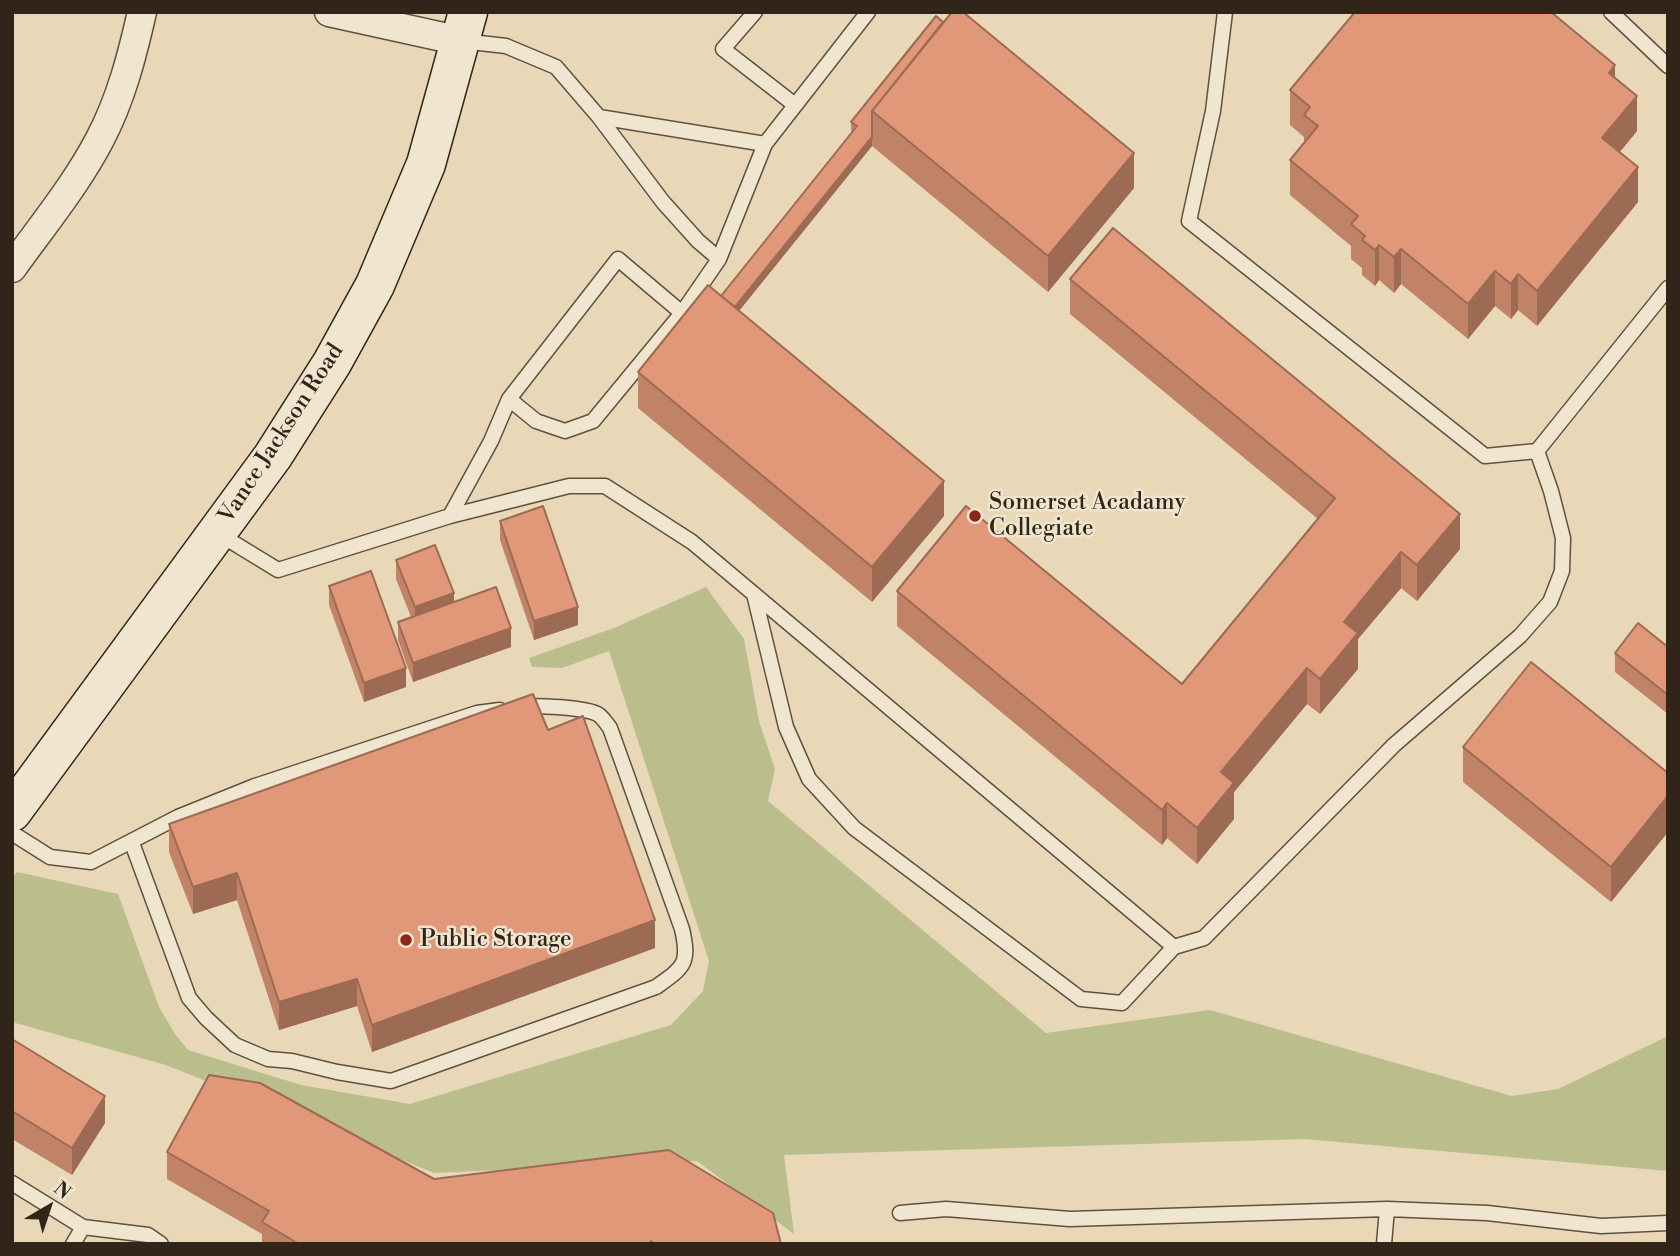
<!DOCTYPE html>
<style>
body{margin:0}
#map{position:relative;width:1680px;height:1256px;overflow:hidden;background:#e8d8b7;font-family:"Libre Bodoni",serif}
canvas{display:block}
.frame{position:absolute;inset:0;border:14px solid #312418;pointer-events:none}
.north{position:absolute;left:14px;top:1172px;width:70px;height:70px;-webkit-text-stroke:5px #f0e6d0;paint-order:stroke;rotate:39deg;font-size:19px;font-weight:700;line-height:28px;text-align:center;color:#312418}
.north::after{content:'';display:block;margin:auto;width:24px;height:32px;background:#312418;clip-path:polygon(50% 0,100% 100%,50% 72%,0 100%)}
</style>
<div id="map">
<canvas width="1680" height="1256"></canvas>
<div class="frame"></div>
<div class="north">N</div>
</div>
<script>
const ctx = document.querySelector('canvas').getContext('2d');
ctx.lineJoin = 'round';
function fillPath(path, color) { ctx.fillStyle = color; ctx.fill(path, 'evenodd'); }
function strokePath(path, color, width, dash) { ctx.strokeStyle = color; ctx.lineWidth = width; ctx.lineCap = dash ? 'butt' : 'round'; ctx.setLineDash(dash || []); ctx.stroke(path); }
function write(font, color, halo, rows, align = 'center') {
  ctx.font = font + ' "Libre Bodoni",serif'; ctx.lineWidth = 5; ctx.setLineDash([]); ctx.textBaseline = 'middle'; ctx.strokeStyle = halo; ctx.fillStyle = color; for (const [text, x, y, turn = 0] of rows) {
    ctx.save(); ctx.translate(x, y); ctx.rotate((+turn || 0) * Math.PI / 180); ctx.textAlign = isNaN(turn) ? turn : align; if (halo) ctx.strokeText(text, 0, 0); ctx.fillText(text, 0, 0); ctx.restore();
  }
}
const green = new Path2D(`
 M706 587 744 639 759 721 775 769 768 801 1046 1033 1210 1010 1512 1096 1558 1089 1668 1036V1171L1304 1139 784 1155 794 1234 697 1161 434 1173 166 1065 12 1022V878L17 872 118 894 159 1007 175 1034 188 1050 301 1085 410 1104 671 1025 703 991 709 961 609 651 562 668 532 667 529 658 614 628Z`);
const service = new Path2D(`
 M755 12 723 49 795 105
 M1225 12 1213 111 1189 221 1485 456 1537 451
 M1611 12 1668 66
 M599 117 765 144
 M719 259 765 144 868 12
 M509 399 618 259 682 313
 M450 516 491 441 509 399 536 421 565 431 593 421 682 313 719 259 698 241 663 202 599 117 556 67 506 46 462 41
 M219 534 278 570 450 516 569 486H605L692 542 1174 947 1204 938 1394 745 1520 636 1550 602 1562 571 1563 538 1551 491 1537 451 1668 288
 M754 594 786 727 809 779 854 828 1081 999 1122 1003 1174 947
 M12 833 50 857 91 862 178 817 255 786 477 713 500 710
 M132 843 189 998 206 1018 235 1045 268 1059 292 1061 337 1072 391 1081 656 987C684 967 690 964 682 929L610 728C607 724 603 718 599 715 587 707 535 705 520 707
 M12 1183 83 1227 148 1235 161 1244
 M1387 1209 1487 1213 1601 1226 1668 1223
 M900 1213 946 1209 1070 1219 1387 1209 1384 1244
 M73 1244 83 1227`);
const minor = new Path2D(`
 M329 12 461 41
 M12 268C42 226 76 185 100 139 121 99 132 56 142 12`);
const secondary = new Path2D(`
 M12 812 273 456 332 363 375 285 426 164 468 12`);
const wall = new Path2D(`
 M936 16 1134 188 1048 292 872 146 739 311 944 516 872 602 638 408V372L721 296 852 132 851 131V122Z
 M1615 78 1637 131 1620 152 1638 202 1537 326 1518 310 1511 319 1495 306 1468 339 1401 284 1394 293 1379 280 1375 286 1362 275V268L1351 259V246L1290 195V160L1304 144V137L1290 125V90Z
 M1070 279 1460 549 1417 601 1401 588 1358 639V669L1320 714 1307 704 1234 792V819L1197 864 1167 838 1162 845 897 626V591L1182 684 1318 519 1070 314Z
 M500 521 578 625 534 640 500 540Z
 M396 560 454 602 511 647 413 682 398 640V622L411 617 396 579Z
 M329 586 406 687 364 702 329 605Z
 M1668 647V714L1615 672V653Z
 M548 730 655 948 372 1052 357 1006 279 1030 237 900 193 914 169 852V824Z
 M1463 747 1668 773V832L1611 902 1463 782Z
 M12 1039 105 1123 72 1175 12 1139Z
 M167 1152 434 1179 781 1244H262V1234L167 1179Z`);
const shadedWall = new Path2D(`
 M1615 65V101L1609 73Z
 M1637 96V131L1602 173V138Z
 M872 137V146L722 332V323Z
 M1134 153V188L1048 292V256Z
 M1638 167V202L1537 326V291Z
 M1379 245V280L1375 286V250Z
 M1401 249V284L1394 293V257Z
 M1495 271V306L1468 339V304Z
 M1518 274V310L1511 319V284Z
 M944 481V516L872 602V567Z
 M1460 514V549L1417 601V565Z
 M1401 552V588L1358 639V669L1320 714V679L1344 622Z
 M454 593V612L415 626V607Z
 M578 607V625L534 640V621Z
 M511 628V647L413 682V663Z
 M406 668V687L364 702V683Z
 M1307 668V704L1234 792V819L1197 864V828L1221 772Z
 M1668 796V832L1611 902V867Z
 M1167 803V838L1162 845V810Z
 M237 873V900L193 914V887Z
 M655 920V948L372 1052V1025Z
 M357 979V1006L279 1030V1002Z
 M105 1096V1123L72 1175V1148Z`);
const building = new Path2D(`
 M952 12H963L1134 153 1048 256 872 111Z
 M1355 12H1551L1615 65 1609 73 1637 96 1602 138 1638 167 1537 291 1518 274 1511 284 1495 271 1468 304 1401 249 1394 257 1379 245 1375 250 1362 240 1365 236 1351 224 1358 216 1290 160 1318 126 1304 115 1310 107 1290 90Z
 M936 16 943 22 872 111V137L735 307 721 296 857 126 851 122Z
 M1113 228 1460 514 1417 565 1401 552 1344 622 1358 633 1320 679 1307 668 1221 772 1234 783 1197 828 1167 803 1162 810 897 591 966 506 1182 684 1335 498 1070 279Z
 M708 285 944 481 872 567 638 372Z
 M543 506 578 607 534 621 500 521Z
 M435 545 454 593 415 607 396 560Z
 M371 571 406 668 364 683 329 586Z
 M496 587 511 628 413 663 398 622Z
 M1638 623 1668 647V695L1615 653Z
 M1531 662 1668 773V796L1611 867 1463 747Z
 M533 694 548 730 583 716 655 920 372 1025 357 979 279 1002 237 873 193 887 169 824Z
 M12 1039 105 1096 72 1148 12 1111Z
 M209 1075 260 1083 434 1179 669 1150 773 1213 781 1244H655L651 1241 650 1244H299L262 1222 269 1211 167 1152Z`);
const markers = [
 [975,516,7,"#8f2418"],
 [406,940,7,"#8f2418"]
];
const streetNames = [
 ["Vance Jackson Road",282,434,-57]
];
const poiNames = [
 ["Somerset Acadamy",989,503],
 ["Collegiate",989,529],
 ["Public Storage",420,940]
];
fillPath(green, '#b9be8c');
strokePath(service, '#5f5140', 17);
strokePath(minor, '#5f5140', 31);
strokePath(secondary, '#312418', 41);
strokePath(service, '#f0e6d0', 14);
strokePath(minor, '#f0e6d0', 28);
strokePath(secondary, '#f0e6d0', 38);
fillPath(wall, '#c18367');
fillPath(shadedWall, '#9d6a54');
fillPath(building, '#e09878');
strokePath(building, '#9d6a54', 2);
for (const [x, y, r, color] of markers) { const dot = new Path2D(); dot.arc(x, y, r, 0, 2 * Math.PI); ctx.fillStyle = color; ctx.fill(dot); strokePath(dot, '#f0e6d0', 2.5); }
write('23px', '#312418', '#f0e6d0', streetNames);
write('23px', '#312418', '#f0e6d0', poiNames, 'left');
</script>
